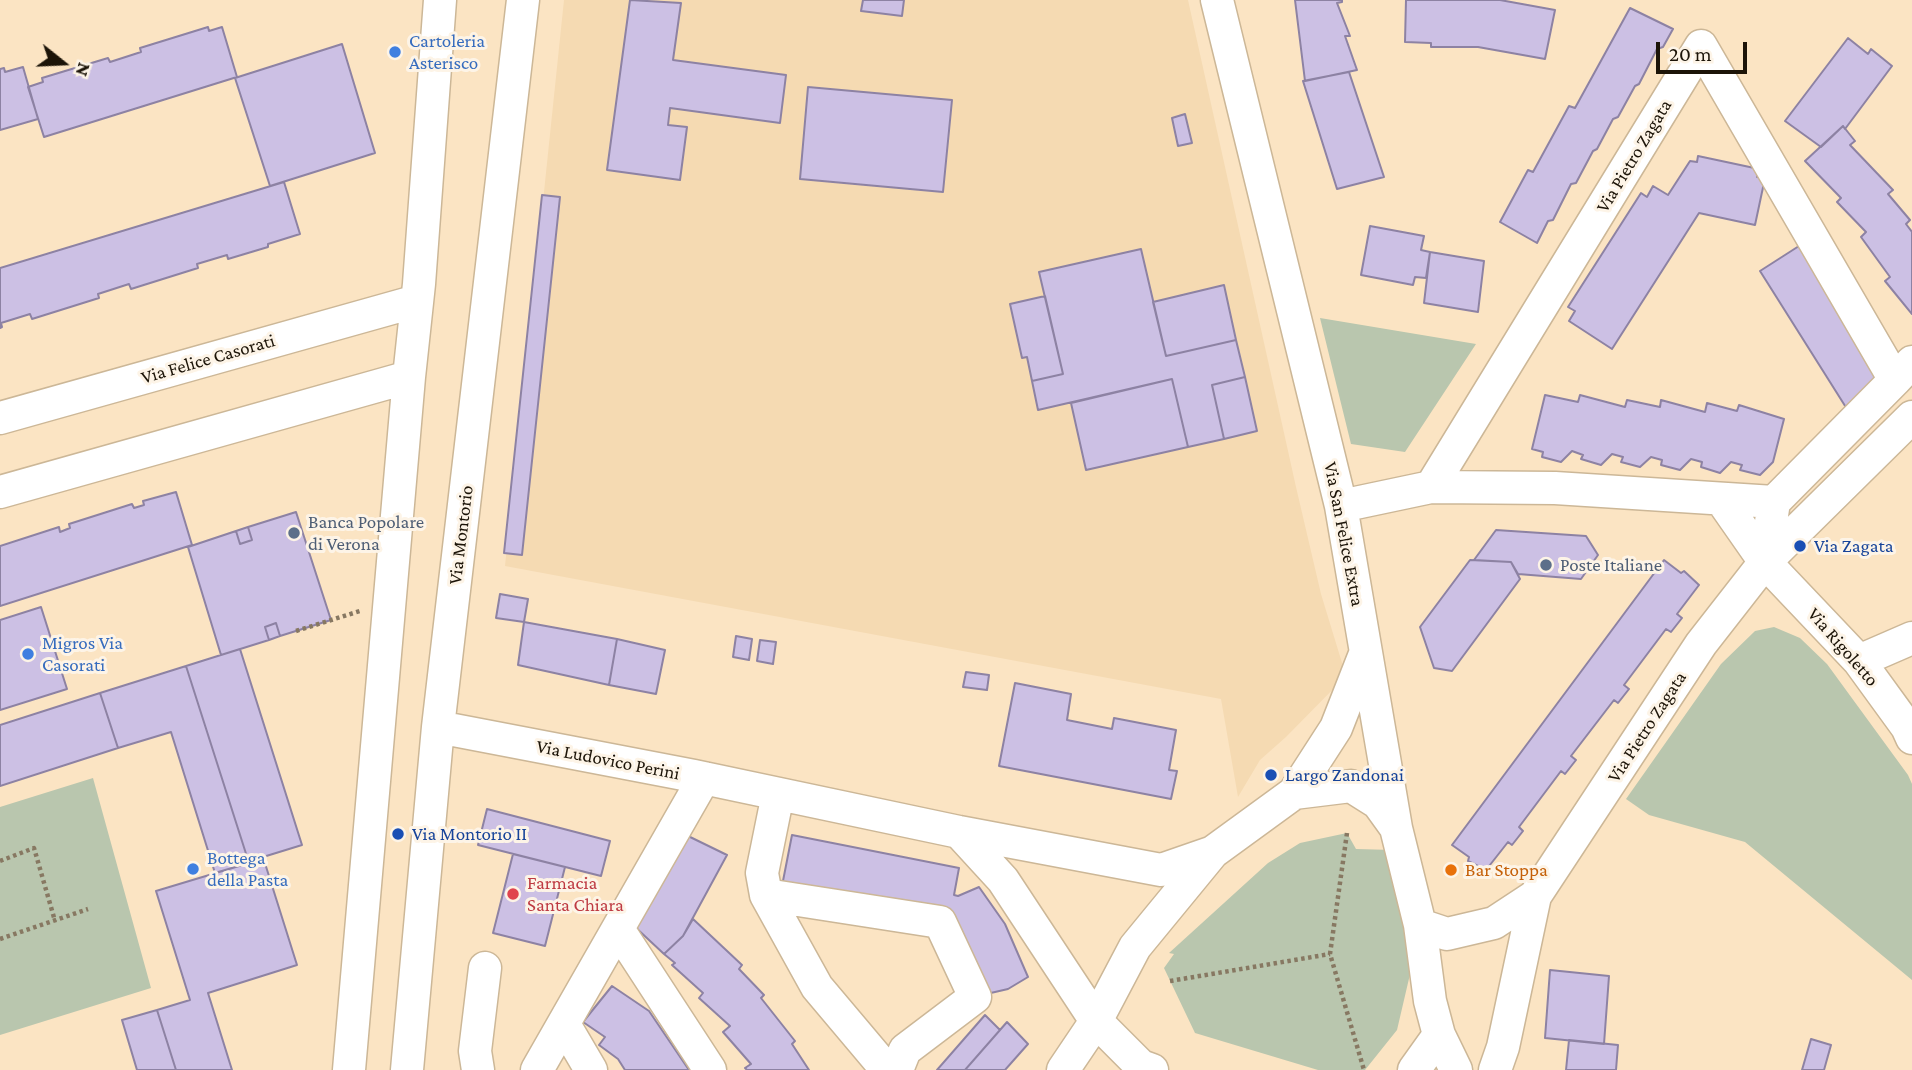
<!DOCTYPE html>
<style>
body{margin:0}
#map{position:relative;width:1912px;height:1070px;overflow:hidden;background:#fbe4c3;font-family:"Crimson Pro",serif}
canvas{display:block}
.north{position:absolute;left:28px;top:28px;width:70px;height:70px;-webkit-text-stroke:5px #fdf4e7;paint-order:stroke;rotate:108deg;font-size:19px;font-weight:700;line-height:28px;text-align:center;color:#1c1408}
.north::after{content:'';display:block;margin:auto;width:24px;height:32px;background:#1c1408;clip-path:polygon(50% 0,100% 100%,50% 72%,0 100%)}
.scale{position:absolute;left:1656px;top:42px;width:91px;height:32px;box-sizing:border-box;border:4px solid #1c1408;border-top:0;padding-left:9px;font-size:21px;line-height:24px;white-space:nowrap;color:#1c1408;-webkit-text-stroke:5px #fdf4e7;paint-order:stroke}
</style>
<div id="map">
<canvas width="1912" height="1070"></canvas>
<div class="north">N</div>
<div class="scale">20 m</div>
</div>
<script>
const ctx = document.querySelector('canvas').getContext('2d');
ctx.lineJoin = 'round';
function fillPath(path, color) { ctx.fillStyle = color; ctx.fill(path, 'evenodd'); }
function strokePath(path, color, width, dash) { ctx.strokeStyle = color; ctx.lineWidth = width; ctx.lineCap = dash ? 'butt' : 'round'; ctx.setLineDash(dash || []); ctx.stroke(path); }
function write(font, color, halo, rows, align = 'center') {
  ctx.font = font + ' "Crimson Pro",serif'; ctx.lineWidth = 6; ctx.setLineDash([]); ctx.textBaseline = 'middle'; ctx.strokeStyle = halo; ctx.fillStyle = color; for (const [text, x, y, turn = 0] of rows) {
    ctx.save(); ctx.translate(x, y); ctx.rotate((+turn || 0) * Math.PI / 180); ctx.textAlign = isNaN(turn) ? turn : align; if (halo) ctx.strokeText(text, 0, 0); ctx.fillText(text, 0, 0); ctx.restore();
  }
}
const built = new Path2D(`
 M564 0H1188L1296 487 1321 594 1346 676 1286 737 1260 760 1238 797 1221 699 505 566Z`);
const green = new Path2D(`
 M1320 318 1476 344 1405 452 1351 444Z
 M1774 627 1800 638 1827 664 1908 775 1912 784V980L1745 842 1649 815 1626 799 1721 664 1755 631Z
 M93 778 151 988 0 1035V807Z
 M1347 833 1356 849 1393 850 1411 970 1397 1030 1365 1070H1318L1195 1033 1164 968 1174 954 1169 953 1268 863 1300 843Z`);
const building = new Path2D(`
 M630 0 681 3 673 60 786 75 780 123 670 108 668 125 687 127 680 180 607 170Z
 M863 0H904L902 16 861 11Z
 M1295 0H1342V2L1337 3 1350 36H1345L1357 70 1305 81Z
 M1406 0H1500L1555 10 1545 59 1478 47H1431V43L1405 42Z
 M1630 8 1673 29 1663 47 1657 49 1639 84 1635 86 1618 117 1613 119 1597 149 1593 151 1576 183 1571 184 1553 220 1548 221 1537 243 1500 222 1528 170 1533 172 1569 106 1575 108Z
 M208 27 209 31 222 27 237 77 44 137 28 87 43 82 42 78 108 58 110 62 141 52 140 48Z
 M1848 38 1868 54 1871 49 1892 66 1845 129 1843 126 1821 147 1785 121Z
 M342 44 375 153 270 186 235 78Z
 M23 67 38 119 0 130V69L4 68 5 72Z
 M1349 72 1384 177 1337 189 1303 81Z
 M808 87 952 100 943 192 800 179Z
 M1185 114 1192 143 1178 146 1172 118Z
 M1843 126 1855 141 1850 145 1893 190 1888 194 1910 220 1906 224 1912 232V314L1885 281 1890 277 1861 237 1866 232 1837 202 1841 198 1805 161Z
 M1698 156 1759 169 1757 177 1765 178 1755 225 1699 213 1612 349 1569 321 1575 311 1568 307 1641 193 1647 197 1653 186 1668 195 1690 161 1697 162Z
 M284 182 300 234 268 244V247L228 259 227 255 197 264 198 268 131 289 129 284 98 294 99 298 32 319 30 314 1 323 2 327 0 328V268Z
 M542 195 560 197 522 555 504 553Z
 M1370 226 1424 236 1421 250 1430 252 1426 278 1415 277 1413 285 1361 275Z
 M1799 246 1885 385 1847 409 1760 271Z
 M1141 249 1166 356 1236 340 1245 377 1212 385 1224 439 1188 447 1172 379 1038 410 1032 381 1063 374 1039 272Z
 M1430 252 1484 261 1478 312 1424 303Z
 M1224 285 1236 340 1166 356 1153 302Z
 M1045 296 1063 374 1032 381 1027 357 1022 358 1010 304Z
 M1245 377 1257 431 1224 439 1212 385Z
 M1172 379 1188 447 1086 470 1071 403Z
 M1545 395 1578 402 1580 395 1625 407 1627 400 1660 407 1661 400 1705 412 1707 403 1737 411 1739 405 1784 419 1773 462 1760 475 1740 470 1742 465 1731 462 1720 473 1701 467 1702 462 1691 459 1680 470 1661 465 1662 460 1651 457 1640 467 1621 462 1623 457 1612 454 1601 465 1581 459 1583 455 1572 451 1561 462 1542 457 1543 452 1532 449Z
 M176 492 192 545 0 606V546L59 527 60 532 70 528 69 524 132 504 134 508 144 505 143 501Z
 M296 512 331 620 280 636 276 623 265 627 269 640 221 655 188 547 236 531 240 544 252 540 248 527Z
 M248 527 252 540 240 544 236 531Z
 M1496 530 1586 536 1598 555 1581 579 1518 574 1511 562 1474 560Z
 M1470 560 1511 562 1520 579 1452 671 1434 668 1420 627Z
 M1664 560 1681 573 1684 571 1699 585 1677 614 1682 618 1671 632 1666 629 1624 685 1629 689 1618 703 1614 700 1571 756 1576 760 1565 774 1561 771 1519 827 1523 831 1512 845 1508 842 1486 870 1468 861 1469 857 1452 845Z
 M500 594 528 599 524 622 496 618Z
 M41 607 67 689 0 710V620Z
 M524 622 617 639 609 685 518 665Z
 M276 623 280 636 269 640 265 627Z
 M736 636 752 639 749 660 733 657Z
 M617 639 665 650 656 694 609 685Z
 M760 640 776 642 773 664 757 661Z
 M240 649 302 845 263 857 297 965 208 993 232 1070H176L157 1010 190 1000 156 891 249 863 186 666Z
 M186 666 249 863 215 873 171 732 118 748 100 693Z
 M966 672 989 675 987 690 963 687Z
 M1015 683 1071 694 1067 720 1112 729 1114 718 1176 730 1169 770 1177 771 1171 799 999 766Z
 M100 693 118 748 0 786V725Z
 M487 809 610 841 601 876 478 845Z
 M686 835 727 855 683 936 664 954 634 926Z
 M792 835 959 868 954 895 958 896 979 887 1005 924 1028 977 1008 989 982 995 945 917 782 886Z
 M513 854 565 867 545 946 493 933Z
 M693 919 742 965 739 969 764 995 761 998 795 1041 792 1044 809 1070H747L745 1068 751 1064 723 1032 730 1026 699 998 703 993 672 965 675 963 664 954 683 936Z
 M1550 970 1609 976 1604 1044 1545 1038Z
 M612 986 649 1011 689 1070H625L618 1059 599 1045 605 1037 583 1022Z
 M157 1010 176 1070H137L122 1020Z
 M985 1015 1000 1030 965 1070H937Z
 M1007 1022 1028 1044 1005 1070H965Z
 M1811 1039 1831 1045 1824 1070H1802Z
 M1569 1040 1618 1045 1616 1070H1566Z`);
const path = new Path2D(`
 M296 631 360 611
 M1347 833 1330 954 1364 1070
 M0 861 34 848 55 921
 M0 939 88 909
 M1170 981 1330 954`);
const minor = new Path2D(`
 M1217 0 1341 506 1396 828 1420 925 1430 1001 1439 1035 1456 1070
 M0 418 417 301
 M1431 487 1701 46 1895 380 1912 362
 M0 492 409 377
 M1721 499 1765 562 1859 661 1907 727 1912 738
 M1341 506 1431 487 1555 488 1774 502
 M1765 562 1774 502 1895 380
 M1859 661 1912 638
 M438 727 694 776 959 832 1161 870 1213 852
 M1294 793 1351 786 1378 803 1396 828
 M778 794 762 873 766 895 940 922 975 997 905 1050 897 1070
 M959 832 1003 880 1096 1021 1141 1066 1152 1070
 M766 895 817 987 887 1070
 M1420 925 1447 934 1494 923 1535 896
 M618 929 710 1070
 M564 1024 591 1070
 M349 1070 409 377 419 284 440 0
 M407 1070 438 727 523 0
 M478 1070 475 1051 485 968
 M537 1070 704 778
 M1063 1070 1096 1021 1135 947 1213 852 1294 793 1336 728 1365 654
 M1414 1070 1439 1035
 M1495 1070 1503 1047 1535 896 1701 644 1765 562 1912 417`);
const markers = [
 [395,52,7,"#3f7fe0"],
 [294,533,7,"#5c6f8a"],
 [1800,546,7,"#1a4fb4"],
 [1546,565,7,"#5c6f8a"],
 [28,654,7,"#3f7fe0"],
 [1271,775,7,"#1a4fb4"],
 [398,834,7,"#1a4fb4"],
 [193,869,7,"#3f7fe0"],
 [1451,870,7,"#e8710a"],
 [513,894,7,"#e0444e"]
];
const shopNames = [
 ["Cartoleria",409,41],
 ["Asterisco",409,63],
 ["Migros Via",42,643],
 ["Casorati",42,665],
 ["Bottega",207,858],
 ["della Pasta",207,880]
];
const streetNames = [
 ["Via Pietro Zagata",1634,156,-59],
 ["Via Felice Casorati",208,359,-16],
 ["Via San Felice Extra",1344,534,79],
 ["Via Montorio",461,535,-83],
 ["Via Rigoletto",1843,647,49],
 ["Via Pietro Zagata",1647,727,-57],
 ["Via Ludovico Perini",608,760,11]
];
const serviceNames = [
 ["Banca Popolare",308,522],
 ["di Verona",308,544],
 ["Poste Italiane",1560,565]
];
const transitNames = [
 ["Via Zagata",1814,546],
 ["Largo Zandonai",1285,775],
 ["Via Montorio II",412,834]
];
const foodNames = [
 ["Bar Stoppa",1465,870]
];
const healthNames = [
 ["Farmacia",527,883],
 ["Santa Chiara",527,905]
];
fillPath(built, '#f5dab2');
fillPath(green, '#b9c6ae');
fillPath(building, '#ccc0e4');
strokePath(building, '#8d82a3', 2);
strokePath(minor, '#ccb797', 35);
strokePath(path, '#877862', 4.5, [3.5, 3.5]);
strokePath(minor, '#fff', 32);
for (const [x, y, r, color] of markers) { const dot = new Path2D(); dot.arc(x, y, r, 0, 2 * Math.PI); ctx.fillStyle = color; ctx.fill(dot); strokePath(dot, '#fdf4e7', 2.5); }
write('19px', '#366cbe', '#fdf4e7', shopNames, 'left');
write('19px', '#1c1408', '#fdf4e7', streetNames);
write('19px', '#4e5e75', '#fdf4e7', serviceNames, 'left');
write('19px', '#164399', '#fdf4e7', transitNames, 'left');
write('19px', '#c56008', '#fdf4e7', foodNames, 'left');
write('19px', '#be3a42', '#fdf4e7', healthNames, 'left');
</script>
